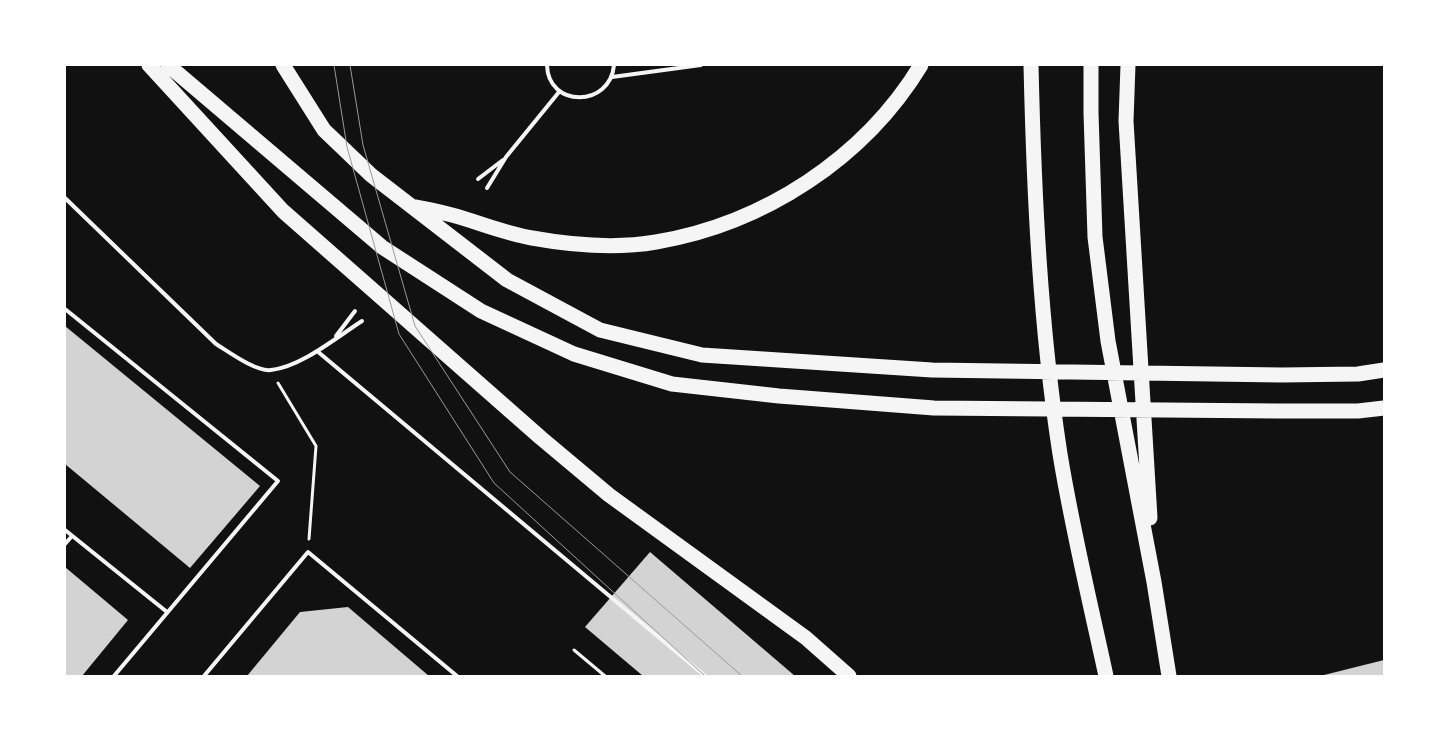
<!DOCTYPE html>
<style>
body{margin:0}
#map{position:relative;width:1449px;height:741px;overflow:hidden;background:#111;font-family:"Source Sans 3",sans-serif}
canvas{display:block}
.frame{position:absolute;inset:0;border:66px solid #fff;pointer-events:none}
</style>
<div id="map">
<canvas width="1449" height="741"></canvas>
<div class="frame"></div>
</div>
<script>
const ctx = document.querySelector('canvas').getContext('2d');
ctx.lineJoin = 'round';
function fillPath(path, color) { ctx.fillStyle = color; ctx.fill(path, 'evenodd'); }
function strokePath(path, color, width, dash) { ctx.strokeStyle = color; ctx.lineWidth = width; ctx.lineCap = dash ? 'butt' : 'round'; ctx.setLineDash(dash || []); ctx.stroke(path); }
const building = new Path2D(`
 M65 326 260 486 190 568 65 464Z
 M650 552 795 676H643L585 627Z
 M65 567 128 620 82 676H65Z
 M348 607 429 676H247L300 612Z
 M1384 660V676H1324V675Z`);
const path = new Path2D(`
 M278 383 316 446 309 539
 M574 650 605 676`);
const service = new Path2D(`
 M547 65C548 108 610 108 614 65
 M612 77 701 65
 M478 179 503 160
 M487 188 506 157 559 92
 M65 198 216 344C229 352 256 372 271 370 301 367 337 337 362 321
 M65 309 278 481 114 676
 M336 336 355 311
 M317 351 705 676
 M65 530 167 612
 M65 544 72 536
 M204 676 308 552 457 676`);
const motorway = new Path2D(`
 M149 65 283 211 541 438 609 495 806 638 849 676
 M168 65 382 247 481 311 574 354 672 384 779 396 934 408 1278 411H1358L1384 408
 M283 65 324 130 371 175 507 280 600 330 702 355 932 370 1282 375 1358 374 1384 370
 M1031 65C1034 195 1040 325 1060 454 1072 528 1090 602 1106 676
 M1091 65V113L1095 237 1108 341 1154 582 1169 676
 M1128 65 1126 121 1150 518
 M415 207C427 209 440 212 452 215 478 222 504 233 532 238 571 245 616 249 656 242 763 224 864 159 921 65`);
const tram = new Path2D(`
 M334 65 347 147 399 334 494 483 705 676
 M350 65 363 145 415 326 510 472 742 676`);
fillPath(building, '#d3d3d3');
strokePath(path, '#f5f5f5', 3);
strokePath(service, '#f5f5f5', 4);
strokePath(motorway, '#f5f5f5', 15);
strokePath(tram, '#9a9a9a', 1);
</script>
